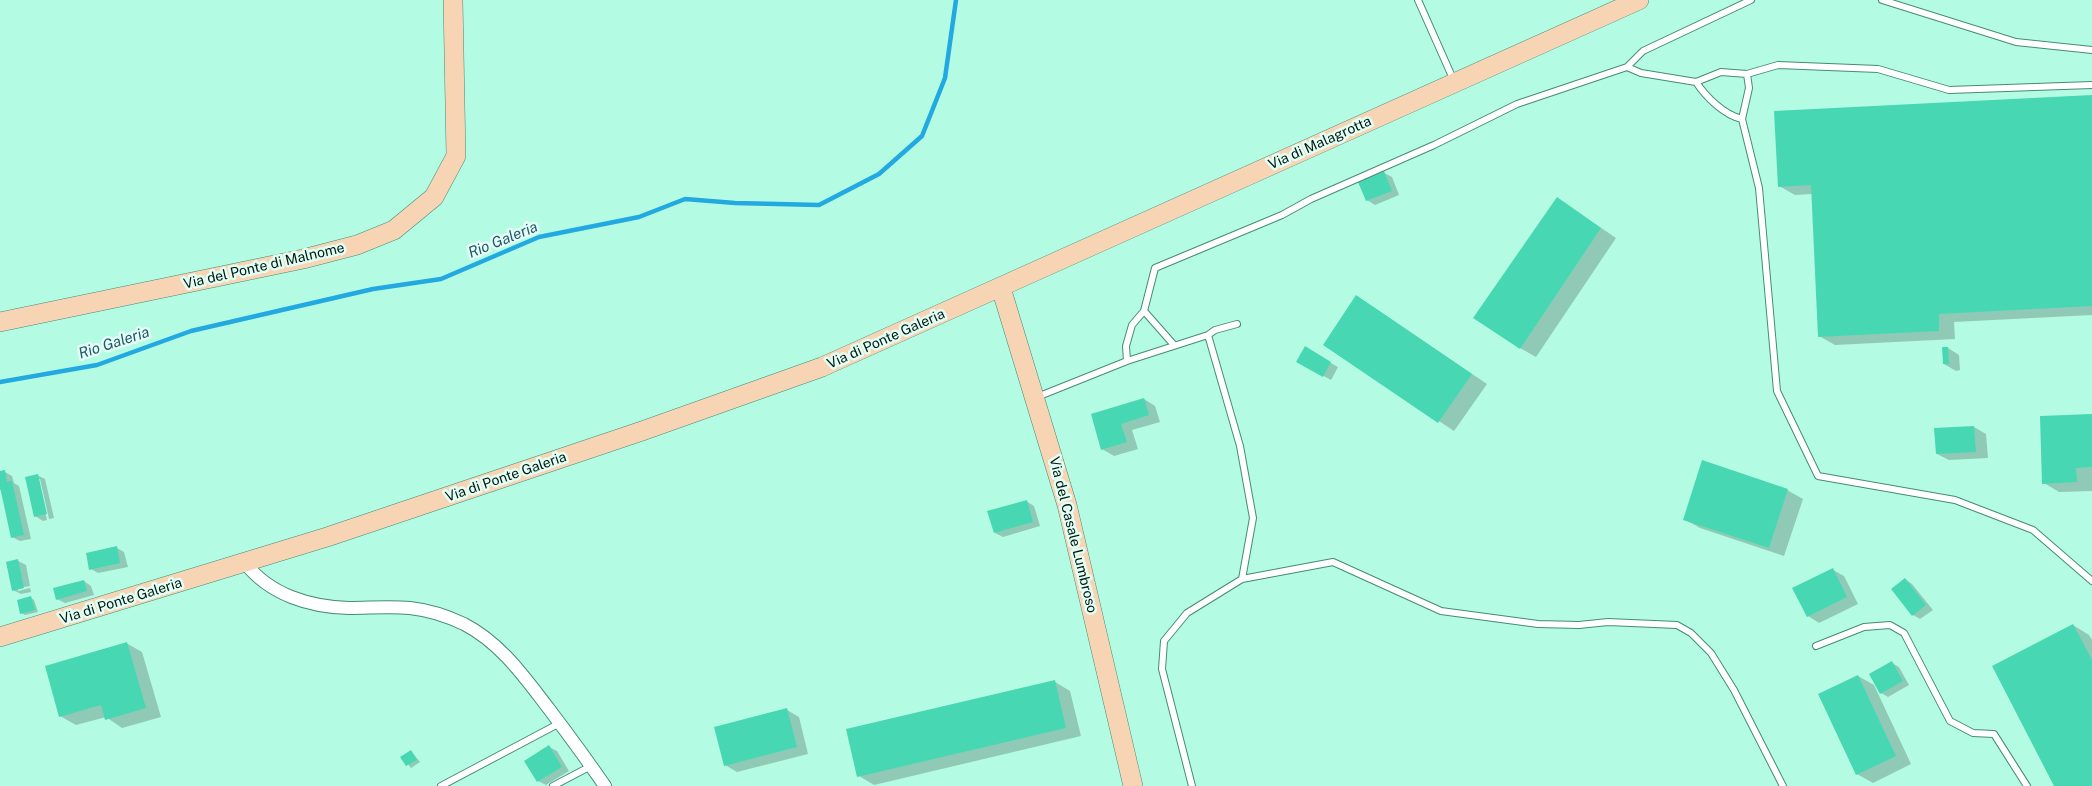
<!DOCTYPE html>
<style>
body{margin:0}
canvas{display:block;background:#b4fbe4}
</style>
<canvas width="2092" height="786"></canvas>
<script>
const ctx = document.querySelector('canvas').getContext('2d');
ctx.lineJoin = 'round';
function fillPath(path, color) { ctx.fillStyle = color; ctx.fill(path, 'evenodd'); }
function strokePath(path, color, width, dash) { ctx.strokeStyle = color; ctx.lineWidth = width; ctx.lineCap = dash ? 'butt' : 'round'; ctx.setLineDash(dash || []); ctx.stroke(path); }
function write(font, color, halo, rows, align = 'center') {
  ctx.font = font + ' "Public Sans",sans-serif'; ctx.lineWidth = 5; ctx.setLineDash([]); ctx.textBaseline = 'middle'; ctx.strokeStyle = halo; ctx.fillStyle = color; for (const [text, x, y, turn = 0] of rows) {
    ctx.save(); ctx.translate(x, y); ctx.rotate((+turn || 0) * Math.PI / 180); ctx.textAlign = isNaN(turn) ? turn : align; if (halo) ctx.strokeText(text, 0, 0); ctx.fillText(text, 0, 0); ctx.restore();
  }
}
const shadow = new Path2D(`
 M2092 96V315L1954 322 1955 339 1835 345 1819 336 1812 194 1795 195 1779 186Z
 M1384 173 1392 177 1399 195 1375 205 1367 200Z
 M1557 198 1616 238 1536 357 1520 348Z
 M1372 306 1487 384 1454 431 1325 345Z
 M1305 348 1338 367 1331 380 1297 361Z
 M1948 348 1959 355 1960 370 1956 371 1944 364Z
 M1144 399 1155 406 1160 422 1132 430 1138 449 1114 456 1102 449 1092 414Z
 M2092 415V491L2059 492 2044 483Z
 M1974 427 1986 434 1988 458 1949 460 1937 454 1935 429Z
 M5 472 12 476 14 483 19 486 31 539 20 541 12 537 2 491 0 490V473Z
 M37 475 45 479 54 518 49 519 40 479H38L47 520 43 521 35 516Z
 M1787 490 1803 499 1784 556 1700 528 1684 519Z
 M1026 501 1034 506 1040 526 1003 537 995 533Z
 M117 548 124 552 128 567 98 573 91 569Z
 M18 561 26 565 30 586 18 588V591L30 588 31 592 21 594 13 590Z
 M1833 570 1844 576 1858 604 1819 623 1808 616Z
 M1905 579 1912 584 1933 610 1920 619 1913 615Z
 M84 581 91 586 94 595 65 603 57 599Z
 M31 598 34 600 38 612 25 615 21 613Z
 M2073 625 2089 635 2092 640V786H2056Z
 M126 643 142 652 161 717 122 728 106 717 76 725 60 716Z
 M1892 663 1899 667 1909 685 1888 697 1881 693Z
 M1858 676 1874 685 1911 764 1873 783 1857 774Z
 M1055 682 1070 691 1081 736 874 785 859 776Z
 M787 710 799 717 808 754 737 772 725 765Z
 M549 747 557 751 569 771 546 785 538 781Z
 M411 751 420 762 411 768 402 757Z`);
const stream = new Path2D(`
 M0 382 97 365 191 331 373 289 441 279 539 237 639 217 685 199 735 203 819 205 879 174 922 136 945 78 956 0`);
const building = new Path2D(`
 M2092 95V306L1939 314V331L1818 337 1811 185 1778 187 1774 111Z
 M1384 171 1392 191 1366 201 1358 182Z
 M1557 197 1601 228 1520 349 1473 318Z
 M1356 295 1472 374 1438 423 1323 345Z
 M1305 346 1331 362 1323 377 1296 362Z
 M1942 347H1948L1949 364H1943Z
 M1144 398 1149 415 1121 424 1127 442 1101 450 1091 414Z
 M2092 414V467L2076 468 2077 482 2042 484 2040 416Z
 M1974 426 1976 452 1936 454 1934 428Z
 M1702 460 1788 489 1769 548 1683 520Z
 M5 470 7 482 12 481 24 535 11 538 0 487V471Z
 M38 474 47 514 34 517 25 477Z
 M1027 500 1033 522 994 533 987 511Z
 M117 546 120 563 89 570 86 553Z
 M18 559 24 588 12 591 6 562Z
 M1833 568 1847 597 1807 617 1792 588Z
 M1905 578 1926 605 1912 616 1891 589Z
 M84 580 87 591 56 600 53 588Z
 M31 596 35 610 20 614 17 600Z
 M2073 624 2092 660V786H2054L1992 666Z
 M127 642 146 708 105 720 101 705 59 717 45 666Z
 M1892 661 1903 681 1880 694 1869 674Z
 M1858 675 1896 756 1856 775 1818 694Z
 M1055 680 1066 728 857 777 846 729Z
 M787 708 797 747 724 766 714 727Z
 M549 745 562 767 537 782 524 761Z
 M411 750 417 760 406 766 400 757Z`);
const lane = new Path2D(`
 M1418 0 1454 81
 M1882 0 2016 42 2092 50
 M1627 67 1641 73 1696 82 1721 72 1747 74 1778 65 1878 69 1949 90 2092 85
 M1747 74 1749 88 1742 119 1759 188 1777 391 1818 476 1955 500 2033 530 2092 581
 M1696 82C1706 97 1724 115 1742 119
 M1144 311 1174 345
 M1208 335 1240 446 1253 518 1242 579
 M1127 361 1126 346 1132 325 1144 311 1155 268 1282 215 1311 199 1434 145 1517 104 1627 67 1643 51 1751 0
 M1037 397 1127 361 1208 335 1215 330 1237 324
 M1816 646 1864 627 1890 625 1904 633 1950 721 1973 733 1994 734 2027 786
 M441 786 560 723
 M553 786 591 766
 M1192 786 1162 669 1164 641 1187 613 1242 579 1333 562 1441 611 1538 624 1579 625 1608 622 1677 625 1691 633 1711 653 1734 690 1783 786`);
const street = new Path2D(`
 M245 563C270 595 310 607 349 608 369 608 390 606 410 608 429 610 447 616 464 624 501 643 525 678 549 709 568 734 587 760 605 786`);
const secondary = new Path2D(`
 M1001 288 1067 505 1133 786
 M0 322 303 259 357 245 394 230 434 197 456 156 453 0
 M0 637 327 537 642 431 822 367 1639 0`);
const streetNames = [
 ["Via di Malagrotta",1320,143,-24],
 ["Via del Ponte di Malnome",264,266,-13],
 ["Via di Ponte Galeria",886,339,-24],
 ["Via di Ponte Galeria",506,477,-19],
 ["Via del Casale Lumbroso",1073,535,76],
 ["Via di Ponte Galeria",121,601,-17]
];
const waterNames = [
 ["Rio Galeria",503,240,-22],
 ["Rio Galeria",114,343,-18]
];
fillPath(shadow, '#0003');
strokePath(stream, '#21a9e0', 4.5);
fillPath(building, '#47d8b3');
strokePath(lane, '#468b77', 8);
strokePath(street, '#468b77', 14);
strokePath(secondary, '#468b77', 20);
strokePath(lane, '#fff', 6);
strokePath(street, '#fff', 12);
strokePath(secondary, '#f7d4b4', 19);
write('14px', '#001912', '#e3fef4', streetNames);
write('italic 15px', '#24556d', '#e3fef4', waterNames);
</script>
